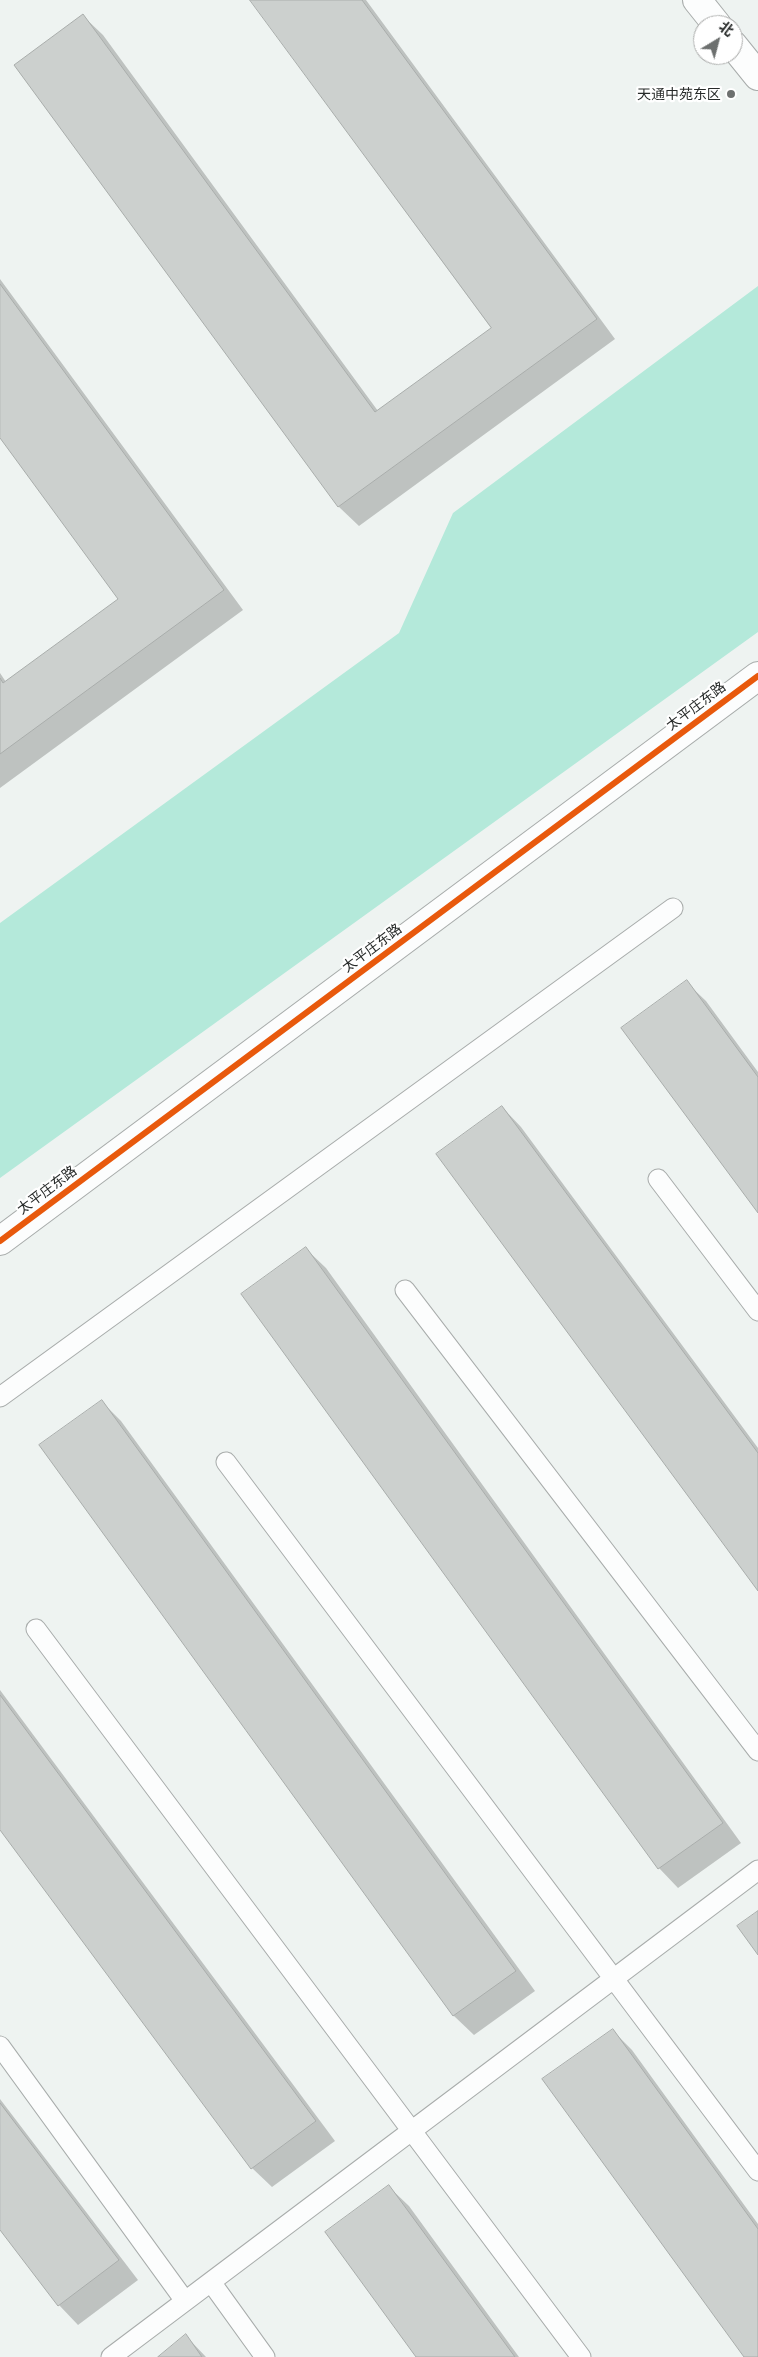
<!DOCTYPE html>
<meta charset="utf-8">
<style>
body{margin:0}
#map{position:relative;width:758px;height:2357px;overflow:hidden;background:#eef3f1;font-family:Barlow,"Noto Sans SC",sans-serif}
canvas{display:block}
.north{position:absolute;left:693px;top:15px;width:50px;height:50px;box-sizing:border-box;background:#fff;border:1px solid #a9aaa9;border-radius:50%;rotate:37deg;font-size:14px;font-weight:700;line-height:20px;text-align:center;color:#272a29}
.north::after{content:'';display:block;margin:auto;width:18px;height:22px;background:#6d706f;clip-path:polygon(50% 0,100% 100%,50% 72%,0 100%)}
</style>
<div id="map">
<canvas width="758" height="2357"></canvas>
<div class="north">北</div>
</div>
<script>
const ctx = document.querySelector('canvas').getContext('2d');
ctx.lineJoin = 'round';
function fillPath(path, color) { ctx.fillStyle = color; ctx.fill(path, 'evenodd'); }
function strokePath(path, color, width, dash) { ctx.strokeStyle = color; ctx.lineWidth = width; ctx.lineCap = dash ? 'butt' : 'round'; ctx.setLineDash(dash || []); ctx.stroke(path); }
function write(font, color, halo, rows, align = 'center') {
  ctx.font = font + ' Barlow,"Noto Sans SC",sans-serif'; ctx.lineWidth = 4.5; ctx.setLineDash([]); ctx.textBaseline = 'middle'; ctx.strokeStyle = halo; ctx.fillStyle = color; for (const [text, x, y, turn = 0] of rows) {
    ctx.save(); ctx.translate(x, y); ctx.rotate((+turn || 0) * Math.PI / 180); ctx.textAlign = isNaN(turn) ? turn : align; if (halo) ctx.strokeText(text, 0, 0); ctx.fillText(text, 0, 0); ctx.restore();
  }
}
const green = new Path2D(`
 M758 286V632L0 1178V923L399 633 453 513Z`);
const shadow = new Path2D(`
 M251 0H366L615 339 359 526 339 507 15 66 83 16 103 35 378 411 493 328Z
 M0 279 243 610 0 788V673L6 682 120 599 0 436Z
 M686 982 706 1001 758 1072V1211Z
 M502 1107 521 1127 758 1448V1589Z
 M306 1249 326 1268 741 1843 678 1888 659 1868Z
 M102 1402 121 1421 535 1991 474 2035 454 2016 41 1445Z
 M0 1690 335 2141 272 2187 252 2168 0 1828Z
 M612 2030 632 2050 758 2224V2357H745Z
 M0 2099 138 2280 78 2325 59 2305 0 2228Z
 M389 2187 409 2206 519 2357H418Z
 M186 2336 206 2357H160Z`);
const building = new Path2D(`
 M250 0H362L597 319 338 507 14 65 83 14 375 412 491 328Z
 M0 284 224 590 0 754V678L3 683 118 599 0 438Z
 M687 980 758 1077V1213L621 1028Z
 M502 1106 758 1453V1591L436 1154Z
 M306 1247 723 1823 658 1869 241 1294Z
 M102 1400 516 1971 453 2016 39 1445Z
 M0 1695 316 2121 251 2169 0 1830Z
 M758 1911V1955L737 1926Z
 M613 2029 758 2229V2357H744L542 2079Z
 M0 2103 119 2260 58 2306 0 2230Z
 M389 2185 515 2357H416L325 2232Z
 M186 2334 202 2357H158Z`);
const lane = new Path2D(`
 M658 1179 758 1311
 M405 1290 758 1751
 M0 1397 673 908
 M226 1462 758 2171
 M36 1629 581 2357
 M0 2046 185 2301
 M211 2282 265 2357
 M111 2357 758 1870`);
const secondary = new Path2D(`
 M697 0 717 25
 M733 45 758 76
 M0 1241 758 676`);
const cycleway = new Path2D(`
 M0 1241 758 676`);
const markers = [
 [731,94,5,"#6d706f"]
];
const poiNames = [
 ["天通中苑东区",721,94]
];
const streetNames = [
 ["太平庄东路",696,706,-37],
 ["太平庄东路",372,948,-37],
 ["太平庄东路",47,1190,-37]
];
fillPath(green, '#b4e9da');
fillPath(shadow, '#0003');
fillPath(building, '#ccd0ce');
strokePath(building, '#a9adab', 1);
strokePath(lane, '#a8acab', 21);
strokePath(secondary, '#a8acab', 30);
strokePath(lane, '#fcfdfd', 19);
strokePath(secondary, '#fcfdfd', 28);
strokePath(cycleway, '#e8590c', 6);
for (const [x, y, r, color] of markers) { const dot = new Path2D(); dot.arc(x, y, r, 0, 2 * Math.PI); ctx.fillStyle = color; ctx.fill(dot); strokePath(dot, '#fff', 2); }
write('14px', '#272a29', '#fff', poiNames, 'right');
write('14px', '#272a29', '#fff', streetNames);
</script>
